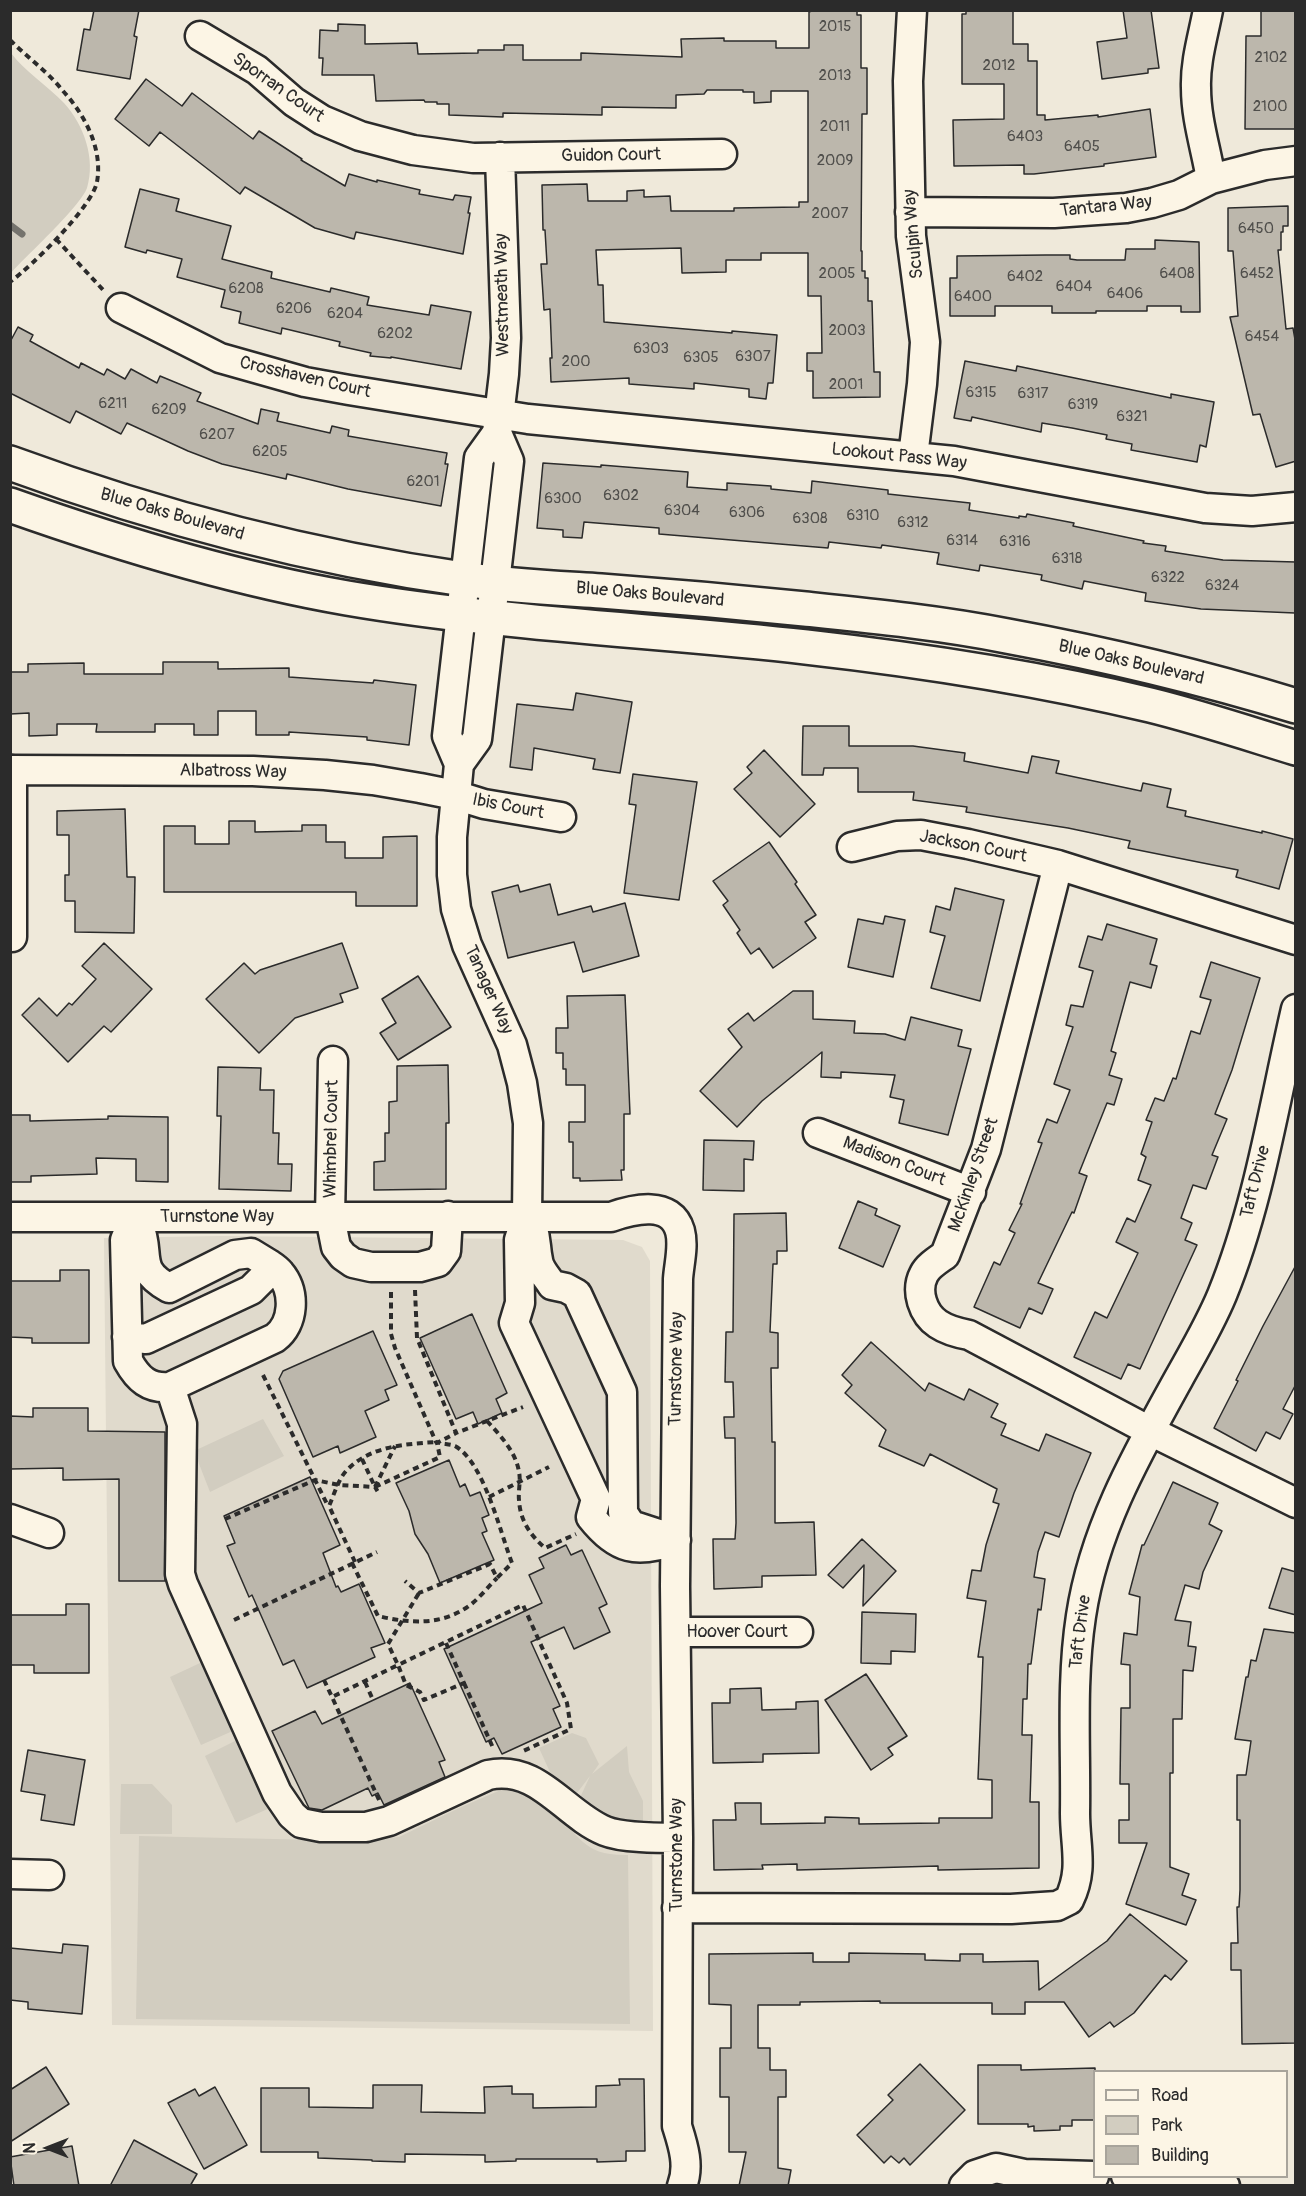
<!DOCTYPE html>
<style>
body{margin:0}
#map{position:relative;width:1306px;height:2196px;overflow:hidden;background:#efe9da;font-family:Pangolin,sans-serif}
canvas{display:block}
.frame{position:absolute;inset:0;border:12px solid #2b2b2b;pointer-events:none}
.legend{position:absolute;left:1093px;top:2070px;width:195px;height:108px;box-sizing:border-box;background:#fcf5e5;border:2px solid #a8a49b;margin:0;padding:8px 10px;list-style:none;font-size:18px;color:#2b2b2b}
.legend li{display:flex;align-items:center;gap:12px;height:30px}
.legend b{width:30px;border:2px solid #a8a49b}
.north{position:absolute;left:18px;top:2118px;width:60px;height:60px;-webkit-text-stroke:4px #fcf5e5;paint-order:stroke;rotate:270deg;font-size:16px;font-weight:700;line-height:24px;text-align:center;color:#2b2b2b}
.north::after{content:'';display:block;margin:auto;width:21px;height:27px;background:#2b2b2b;clip-path:polygon(50% 0,100% 100%,50% 72%,0 100%)}
</style>
<div id="map">
<canvas width="1306" height="2196"></canvas>
<div class="frame"></div>
<ul class="legend">
<li><b style="height:8px;background:#fcf5e5"></b>Road</li>
<li><b style="height:16px;background:#d2cdc0"></b>Park</li>
<li><b style="height:16px;background:#bcb7ac"></b>Building</li>
</ul>
<div class="north">N</div>
</div>
<script>
const ctx = document.querySelector('canvas').getContext('2d');
ctx.lineJoin = 'round';
function fillPath(path, color) { ctx.fillStyle = color; ctx.fill(path, 'evenodd'); }
function strokePath(path, color, width, dash) { ctx.strokeStyle = color; ctx.lineWidth = width; ctx.lineCap = dash ? 'butt' : 'round'; ctx.setLineDash(dash || []); ctx.stroke(path); }
function write(font, color, halo, rows, align = 'center') {
  ctx.font = font + ' Pangolin,sans-serif'; ctx.lineWidth = 4.5; ctx.setLineDash([]); ctx.textBaseline = 'middle'; ctx.strokeStyle = halo; ctx.fillStyle = color; for (const [text, x, y, turn = 0] of rows) {
    ctx.save(); ctx.translate(x, y); ctx.rotate((+turn || 0) * Math.PI / 180); ctx.textAlign = isNaN(turn) ? turn : align; if (halo) ctx.strokeText(text, 0, 0); ctx.fillText(text, 0, 0); ctx.restore();
  }
}
const built = new Path2D(`
 M221 1236 623 1240 642 1247 650 1261 653 2031 112 2025 104 1238Z`);
const green = new Path2D(`
 M11 53C23 70 48 86 64 103 84 125 96 159 87 188 80 207 27 255 11 273Z
 M263 1419 284 1456 210 1492 194 1451Z
 M213 1657 244 1726 201 1745 170 1677Z
 M572 1733 586 1738 599 1764 592 1774 627 1746 629 1772 643 1801V1830L617 1831 578 1802 590 1776 570 1802 560 1794 539 1748Z
 M247 1735 279 1804 236 1823 205 1756Z
 M121 1784H152L172 1805V1834H120Z
 M503 1789C513 1792 525 1794 535 1799 540 1801 545 1806 550 1810 582 1835 581 1856 628 1855L630 2024 136 2019 139 1836 364 1841 399 1837 459 1808Z`);
const stream = new Path2D(`
 M10 225 22 234`);
const building = new Path2D(`
 M94 10H139L134 36 137 37 130 79 77 70 84 29 90 30Z
 M814 10H857V15H861V68H867V114H862L861 251H862V271H865V278H868V301H872L874 372H880V397L813 398V371H807V353H822L821 296H808V253H761V260H726V272L682 273 681 248 596 250 598 285H603L604 322 732 333V331L777 335 773 383H768L766 399 749 397V389L694 383V389L629 384V378L551 382 550 358H552L550 309 544 310 541 264H547L545 230H543L542 185 587 184 588 201H627V191L644 190V197L670 196 671 211H734V208L799 207V202H808V91H771V102L754 103V92H743V90H707L704 94 676 95V108L602 107V115L503 113V117L449 115V104H437V102H425L424 100 376 101 374 75H322L323 58H319L320 30 338 31V24L365 25V44L417 43 418 54 478 53V50H504V45H523V60H581V53L682 57 681 39 724 38V41H776V48H809V12Z
 M966 10H1013V44H1028V61H1037V115H1045V120L1098 115V117L1150 109 1156 157 1104 164V166L1034 174H1024V165L954 166 953 120 1004 119V84H962V14H966Z
 M1123 10H1151L1159 68 1148 69V73L1102 79 1097 42 1127 38Z
 M1261 10H1296V129H1245L1246 36H1261Z
 M146 79 182 106 192 93 253 139 259 131 302 159 301 160 345 186 349 174 377 182V180L420 190 419 194 453 200 455 195 471 197 468 213H470L463 254 356 232 354 239 315 228 245 187 240 194 160 132 149 146 115 119Z
 M140 189 179 199 176 211 231 226 222 259 272 272 271 278 330 292 331 288 369 297 367 305 429 315 431 305 471 312 461 369 391 357V358L370 356 371 353 339 346 340 342 282 328 281 334 239 323 241 312 221 307 225 290 177 277 182 259 147 250 146 253 125 247Z
 M1288 206V226H1283V232H1281V250H1278L1286 329 1293 328 1296 345V461L1276 467 1260 414 1253 415 1230 317 1238 316 1233 251H1228V208Z
 M1155 240 1199 242 1200 312H1181V306H1147V311H1096V313H1052V306H995V316H950V278H957V256L1046 255H1070V259L1077 260H1125L1126 249H1155Z
 M18 327 33 335 30 341 79 368 81 363 104 375 107 369 125 379 131 369 157 383 160 376 201 393 197 401 258 424 261 409 279 413 277 421 330 433 332 426 349 430 348 436 447 453 445 464H448L441 506 348 489 287 474 286 479 222 464 188 451 127 423 121 434 76 411 70 423 10 393V342Z
 M965 361 1016 371 1017 366 1171 398V394L1214 402 1206 447 1200 445 1197 462 1131 450 1132 444 1106 439 1107 435 1072 428 1042 423 1041 432 972 417 971 421 954 418Z
 M543 463 601 467V465L688 472 687 487 727 490V483L771 486V489L811 493 812 481 888 490V494L970 503 969 510 1019 518V516L1026 517 1027 514 1074 523 1073 526 1144 541 1143 543 1166 546 1165 551 1223 560 1296 562 1295 613 1201 609 1145 601 1146 593 1084 581 1082 589 1041 580 1042 575 980 565 979 571 937 564 939 553 882 545 881 548 829 542 828 548 659 534V528L584 522 582 538 563 537V530L537 528Z
 M163 662H218V669L289 668V677L373 683 374 680 416 685 409 745 367 740V737L289 732V735H256V711H218V735H194V724H155V732H96L97 724H57V735L29 736V713L10 714V672H28V664L84 663V674H163Z
 M576 693 632 702 620 773 593 769 595 759 534 748 532 770 510 767 517 704 573 710Z
 M803 726H849V746H913L965 753 964 761 1028 773 1032 756 1059 761 1056 773 1141 791 1143 783 1171 789 1167 807 1186 811 1185 816 1262 833V831L1293 839 1279 889 1236 877 1238 870 1128 848 1130 841 1068 828 966 812 967 807 913 800 914 792H858V768H824L823 775H802Z
 M764 750 815 804 780 837 734 789 752 773 747 767Z
 M633 774 697 782 679 900 624 893 636 805 629 804Z
 M125 809 127 877H135L134 933 75 932V901H65V875H69V835H57V811Z
 M229 821H255V832L302 831V825H326V842H345V858H383V837L417 836V906H356V892H164V826H195V844H229Z
 M769 842 797 882 795 884 816 915 805 922 816 938 773 968 759 948 751 954 737 933 740 930 723 905 728 901 713 881Z
 M550 884 558 915 591 906 593 912 625 903 639 956 583 972 574 942 508 958 492 892 518 885 520 892Z
 M955 888 1004 900 980 1001 931 988 945 936 930 932 936 906 950 910Z
 M885 916 905 920 893 977 848 967 858 919 883 924Z
 M1107 924 1157 939 1150 964 1157 966 1151 988 1130 982 1111 1051 1116 1053 1109 1075 1122 1079 1114 1105 1107 1103 1079 1173 1087 1176 1074 1213 1072 1212 1038 1283 1053 1289 1042 1314 1029 1308 1020 1328 974 1307 994 1262 1000 1265 1015 1233 1009 1230 1022 1204H1020L1042 1143 1038 1142 1047 1119 1057 1123 1070 1090 1054 1084 1073 1027 1066 1025 1071 1005 1083 1007 1093 971 1079 967 1088 936 1102 940Z
 M104 943 152 989 111 1032 104 1026 68 1062 22 1015 39 998 57 1016 69 1003 72 1005 96 979 82 966Z
 M342 943 358 988 340 994 343 1002 295 1018 259 1053 206 999 244 963 255 974 260 970Z
 M1211 962 1260 978 1232 1070 1215 1114 1227 1119 1212 1155 1218 1157 1206 1189 1193 1185 1181 1218 1192 1223 1185 1240 1197 1245 1140 1369 1128 1364 1121 1379 1074 1357 1095 1312 1107 1318 1138 1253 1116 1242 1127 1218 1135 1222 1151 1185 1138 1180 1146 1157 1141 1154 1152 1122 1146 1120 1155 1098 1164 1101 1173 1078 1176 1079 1191 1031 1200 1034 1211 1000 1200 997Z
 M418 976 451 1027 398 1060 380 1033 396 1023 382 999Z
 M793 991H813V1019L855 1021 854 1033 885 1034 905 1040 911 1017 962 1030 958 1046 971 1049 948 1135 899 1123 904 1100 890 1097 895 1075 841 1072V1078L821 1077 822 1052 762 1101 737 1127 700 1091 742 1047 728 1029 748 1013 754 1021Z
 M625 995 630 1114H624V1170H621L622 1180 580 1181V1178H573V1142H569V1122H585V1085H566V1069H563V1053H556V1028H568L567 996Z
 M448 1065 449 1123H446V1189L374 1190V1162L385 1161V1133H389V1102L397 1101V1066Z
 M218 1067 261 1068 260 1090H274L273 1133H279L278 1164H292L291 1191 219 1189 221 1116H217Z
 M10 1115H30V1121L108 1119V1116L168 1117V1182L136 1181V1159L96 1158 97 1174 31 1176V1182H10Z
 M704 1140 754 1141 753 1160 744 1159V1191L703 1190Z
 M858 1201 877 1209 875 1215 900 1226 883 1267 839 1248Z
 M786 1213 787 1251H777V1264H773L770 1332 778 1333V1368H771L772 1442H775V1523L814 1522 816 1575 762 1576V1587L714 1589 713 1539H735L736 1523 735 1438H725L724 1417H734L733 1382H725L726 1332H733L734 1214Z
 M1296 1265V1384L1283 1409 1293 1414 1280 1439 1266 1432 1256 1451 1214 1428 1238 1381 1236 1380 1263 1326Z
 M60 1270H89V1343H32V1338L10 1337V1281H60Z
 M472 1314 507 1393 496 1399 502 1413 478 1424 473 1412 456 1419 420 1338Z
 M373 1331 397 1385 385 1390 389 1400 365 1411 376 1437 340 1453 338 1446 313 1457 279 1379 283 1371Z
 M871 1342 925 1391 929 1383 964 1400 969 1389 998 1404 991 1417 1006 1424 1001 1435 1039 1451 1046 1434 1091 1453 1074 1493 1059 1537 1045 1532 1038 1552 1034 1577 1045 1579 1041 1610 1038 1609 1031 1664H1028L1027 1699H1023L1022 1735H1032L1030 1802H1039V1868L938 1870V1866L797 1870V1864L762 1865 763 1869 714 1870 713 1820H736L735 1803H761V1824L825 1823V1817L859 1818V1824L939 1823V1818H992V1780L978 1779 983 1657H978L986 1601 967 1598 972 1570 981 1571 986 1545 999 1504 993 1502 997 1489 930 1454 924 1466 879 1446 886 1430 845 1393 852 1385 842 1375Z
 M33 1408H88V1431L165 1432V1581H119V1479L63 1480V1468L10 1469V1416L33 1417Z
 M449 1460 460 1487 465 1484 470 1496 480 1492 489 1515 482 1518 487 1531 482 1533 494 1560 440 1583 428 1554 415 1534 409 1511 396 1483Z
 M310 1477 340 1545 323 1553 336 1587 338 1586 341 1592 359 1584 385 1643 371 1648 375 1657 307 1688 294 1660 283 1665 252 1595 249 1597 227 1546 235 1543 224 1516Z
 M1173 1482 1218 1503 1209 1524 1222 1531 1203 1572 1199 1589 1185 1585 1175 1620 1191 1622 1188 1646 1196 1647 1193 1671 1183 1670 1182 1719H1173V1773H1170V1867L1189 1874 1182 1895 1196 1900 1186 1925 1126 1904 1147 1843H1119V1820H1129V1784H1120L1121 1708H1130V1665L1121 1664 1124 1633 1137 1635 1140 1597 1129 1594 1142 1545H1144Z
 M862 1539 896 1571 863 1606 864 1565 843 1588 828 1575Z
 M566 1545 571 1555 582 1550 607 1604 599 1608 610 1632 574 1649 564 1627 531 1642 560 1706 553 1709 561 1727 502 1754 494 1738 486 1742 444 1649 542 1603 529 1575 544 1568 539 1558Z
 M1282 1568 1296 1572V1615L1269 1608Z
 M66 1604H89V1673H34V1665H10V1615H66Z
 M862 1612 916 1614 915 1652 891 1651V1664L861 1663Z
 M1264 1629 1296 1633V2043L1242 2044 1241 1970H1231V1943H1238L1237 1907H1239L1240 1890V1820H1237V1775H1246L1251 1741 1235 1739 1246 1677H1248L1251 1660 1256 1661Z
 M866 1674 907 1736 888 1748 893 1755 871 1770 825 1700Z
 M410 1683 445 1760 439 1762 445 1777 384 1805 378 1793 372 1796 368 1788 322 1810 309 1808 272 1731 315 1711 322 1724Z
 M761 1688 762 1710 796 1709V1702L818 1701 819 1753 763 1754V1762L713 1763 712 1703H730V1689Z
 M28 1750 85 1760 74 1825 41 1820 45 1795 21 1791Z
 M1130 1914 1187 1961 1171 1980 1165 1975 1134 2013 1114 2027 1110 2022 1089 2037 1064 2002H1025V2014H992V2003H880V2001L800 2002V2005H758V2048H770V2070H786V2097H778V2168L791 2170 788 2186H739L746 2152H729V2097H720V2048H731V2005L709 2004V1954L813 1953V1962H849V1953L925 1954V1960L960 1961V1954H983V1962L1038 1961 1039 1990 1107 1941Z
 M63 1944 88 1946 82 2014 28 2009V2002L10 2000V1948L62 1953Z
 M920 2064 965 2110 910 2165 904 2158 899 2163 891 2156 884 2163 857 2135 893 2100 888 2095Z
 M978 2065H1021V2070L1095 2068V2120H1072V2126H1060V2130L1034 2131V2126L1028 2127V2124H978Z
 M46 2067 69 2104 10 2142V2090Z
 M619 2079H644L645 2151H626V2161L597 2162V2159H516V2161L485 2162V2155L405 2154V2162L372 2161V2160L318 2158V2152H261V2088H309V2107L373 2108V2085H422L421 2112 485 2113 484 2087 512 2086V2094H533V2108L596 2107V2086L620 2085Z
 M215 2087 247 2145 204 2169 168 2103 195 2089 199 2096Z
 M134 2140 197 2174 190 2186H110Z
 M72 2146 79 2186H14L10 2157Z`);
const path = new Path2D(`
 M10 40C27 57 48 72 63 91 85 115 103 149 97 182 92 207 32 266 10 282
 M56 239 105 292
 M415 1290 417 1338 456 1433 523 1407
 M391 1292V1334L395 1348 436 1442C442 1444 450 1444 455 1446 484 1462 500 1532 512 1563L497 1578 490 1564 419 1593 405 1581
 M263 1375 328 1506
 M487 1421C500 1435 516 1452 519 1472 521 1481 518 1491 519 1500 520 1520 530 1535 545 1548L576 1534
 M362 1459 375 1487
 M375 1487 440 1457 437 1443 456 1433
 M375 1487 395 1446
 M489 1497 549 1467
 M225 1519 315 1480 339 1485 375 1487 378 1492
 M355 1562 329 1506C334 1495 339 1477 348 1469 371 1446 406 1444 436 1442
 M352 1563 378 1616C409 1623 438 1626 466 1608 477 1601 487 1588 497 1578
 M234 1620 377 1552
 M446 1643 464 1683 424 1700 420 1692 406 1685 398 1665 523 1605 567 1703 571 1729 521 1752
 M324 1680 332 1697
 M365 1682 373 1700
 M464 1683 494 1750
 M379 1800 332 1697 398 1665 388 1644 419 1593`);
const minor = new Path2D(`
 M912 10 908 81 911 236 925 342 922 384 913 456
 M1208 10C1203 36 1195 62 1196 88 1196 119 1206 149 1211 179
 M200 36 257 70 294 102 322 120 360 136 413 150 473 158 722 154
 M910 212 1054 213 1126 208 1152 203 1179 195 1211 179 1265 165 1296 161
 M121 308 220 358 305 382 349 390 528 419 954 461 1205 508 1252 511 1296 507
 M497 433 509 461 477 739 459 764 452 837V875L456 909 467 945 512 1045 522 1083 528 1123 527 1216 519 1240 520 1303 514 1323 596 1499 591 1517C617 1550 637 1554 676 1540
 M459 764 447 736 461 614 479 458 497 433 504 374 506 338 500 157
 M10 770 253 771 325 775 373 780 420 788 455 795 484 804 561 817
 M852 847 897 836 921 835 968 844 1058 865 1296 940
 M1058 865 986 1149 945 1255C938 1260 928 1266 924 1274 915 1291 923 1314 938 1324 947 1330 958 1333 969 1335L1150 1431 1296 1503
 M12 937V770
 M333 1061 330 1217 336 1247 343 1256 353 1263 371 1267H420L438 1262 446 1251 448 1216
 M818 1133 971 1192
 M10 1217H611C634 1209 671 1200 680 1231 684 1246 679 1264 678 1279L675 1586 678 1838 677 2126C683 2145 690 2166 682 2186
 M135 1217 125 1240 128 1361C138 1379 149 1389 170 1387L275 1338C294 1324 296 1292 280 1273 277 1269 272 1266 269 1264
 M532 1226C537 1241 535 1246 538 1260 539 1269 547 1277 552 1285L566 1288 577 1294 622 1392 623 1513 631 1525 671 1538
 M127 1337 146 1339 251 1290 264 1277 269 1264 251 1253 235 1255 169 1288C134 1269 151 1255 139 1226
 M170 1387 182 1424 180 1574 183 1584 277 1793 292 1815 301 1823 321 1827H366L389 1821 488 1775C538 1764 564 1814 605 1831 622 1838 658 1838 678 1838
 M10 1519 49 1533
 M677 1632H798
 M10 1874 49 1875
 M677 1908 1011 1909 1057 1906 1069 1900C1084 1869 1075 1847 1075 1813 1076 1748 1071 1681 1081 1616 1094 1529 1137 1454 1179 1378 1194 1351 1210 1324 1222 1295 1259 1204 1274 1104 1296 1009
 M1126 2176 1171 2179 1225 2186
 M964 2186 975 2175 996 2168 1024 2174 1094 2176`);
const major = new Path2D(`
 M10 463C157 517 308 557 463 579 509 586 555 588 601 591 669 596 737 602 805 609 872 616 941 623 1007 636 1105 654 1201 677 1296 706
 M10 505C120 544 232 578 347 598 499 624 653 630 806 647 921 660 1037 678 1150 705 1199 717 1247 733 1296 748`);
const numberNames = [
 ["2015",835,27],
 ["2102",1271,58],
 ["2012",999,66],
 ["2013",835,76],
 ["2100",1270,107],
 ["2011",835,127],
 ["6403",1025,137],
 ["6405",1082,147],
 ["2009",835,161],
 ["2007",830,214],
 ["6450",1256,229],
 ["2005",837,274],
 ["6408",1177,274],
 ["6452",1257,274],
 ["6402",1025,277],
 ["6404",1074,287],
 ["6208",246,289],
 ["6406",1125,294],
 ["6400",973,297],
 ["6206",294,309],
 ["6204",345,314],
 ["2003",847,331],
 ["6202",395,334],
 ["6454",1262,337],
 ["6303",651,349],
 ["6307",753,357],
 ["6305",701,358],
 ["200",576,362],
 ["2001",846,385],
 ["6315",981,393],
 ["6317",1033,394],
 ["6211",113,404],
 ["6319",1083,405],
 ["6209",169,410],
 ["6321",1132,417],
 ["6207",217,435],
 ["6205",270,452],
 ["6201",423,482],
 ["6302",621,496],
 ["6300",563,499],
 ["6304",682,511],
 ["6306",747,513],
 ["6310",863,516],
 ["6308",810,519],
 ["6312",913,523],
 ["6314",962,541],
 ["6316",1015,542],
 ["6318",1067,559],
 ["6322",1168,578],
 ["6324",1222,586]
];
const streetNames = [
 ["Sporran Court",278,88,35],
 ["Guidon Court",611,156,-1],
 ["Tantara Way",1106,207,-6],
 ["Sculpin Way",914,234,-95],
 ["Westmeath Way",503,295,-91],
 ["Crosshaven Court",305,378,13],
 ["Lookout Pass Way",899,457,6],
 ["Blue Oaks Boulevard",172,515,16],
 ["Blue Oaks Boulevard",650,595,5],
 ["Blue Oaks Boulevard",1131,663,13],
 ["Albatross Way",233,772,1],
 ["Ibis Court",508,807,11],
 ["Jackson Court",973,847,11],
 ["Tanager Way",488,990,66],
 ["Whimbrel Court",332,1139,-89],
 ["Madison Court",894,1162,21],
 ["McKinley Street",974,1175,-71],
 ["Taft Drive",1256,1182,-76],
 ["Turnstone Way",217,1217],
 ["Turnstone Way",677,1369,-89],
 ["Hoover Court",737,1632],
 ["Taft Drive",1081,1632,-83],
 ["Turnstone Way",677,1855,-90]
];
fillPath(built, '#e0dacc');
fillPath(green, '#d2cdc0');
strokePath(stream, '#75736d', 7);
fillPath(building, '#bcb7ac');
strokePath(building, '#2b2b2b', 1.5);
strokePath(minor, '#2b2b2b', 33);
strokePath(major, '#2b2b2b', 38);
strokePath(path, '#2b2b2b', 4, [6, 4.5]);
strokePath(minor, '#fcf5e5', 28);
strokePath(major, '#fcf5e5', 33);
write('15px', '#4f4e4b', null, numberNames);
write('18px', '#2b2b2b', '#fcf5e5', streetNames);
</script>
